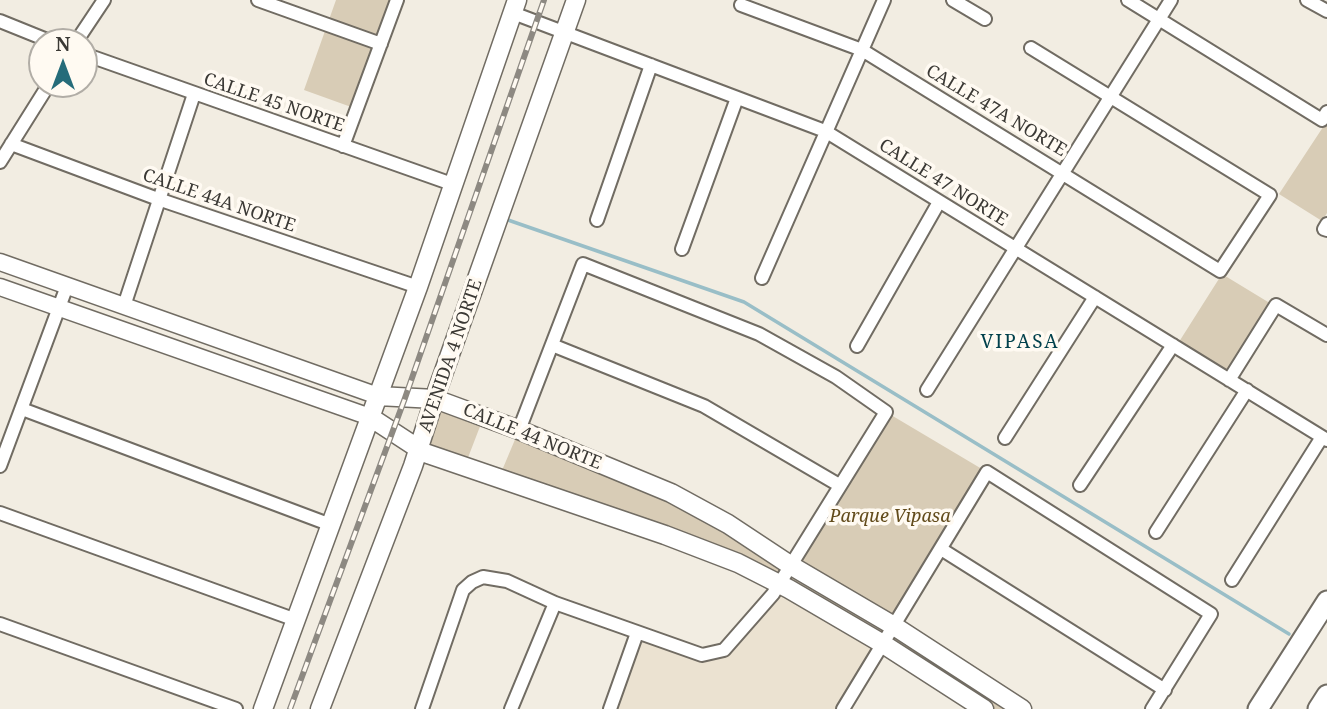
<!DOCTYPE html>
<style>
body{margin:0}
#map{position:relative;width:1327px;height:709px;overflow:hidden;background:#f2ede2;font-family:"Noto Serif",serif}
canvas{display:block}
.north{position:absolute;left:28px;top:28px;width:70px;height:70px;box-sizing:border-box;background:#fffaf2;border:2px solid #b1ada6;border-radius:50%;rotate:0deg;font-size:19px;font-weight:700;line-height:28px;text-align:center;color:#3b3935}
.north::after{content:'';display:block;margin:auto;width:24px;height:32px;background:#256c7a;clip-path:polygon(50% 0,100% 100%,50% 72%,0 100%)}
</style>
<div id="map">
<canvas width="1327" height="709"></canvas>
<div class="north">N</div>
</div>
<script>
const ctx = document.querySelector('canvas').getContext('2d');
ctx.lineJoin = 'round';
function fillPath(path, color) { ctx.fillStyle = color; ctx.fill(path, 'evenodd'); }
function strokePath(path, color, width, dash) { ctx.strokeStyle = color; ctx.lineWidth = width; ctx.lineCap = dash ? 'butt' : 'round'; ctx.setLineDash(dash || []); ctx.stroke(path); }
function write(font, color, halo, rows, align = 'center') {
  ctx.font = font + ' "Noto Serif",serif'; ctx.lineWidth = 7; ctx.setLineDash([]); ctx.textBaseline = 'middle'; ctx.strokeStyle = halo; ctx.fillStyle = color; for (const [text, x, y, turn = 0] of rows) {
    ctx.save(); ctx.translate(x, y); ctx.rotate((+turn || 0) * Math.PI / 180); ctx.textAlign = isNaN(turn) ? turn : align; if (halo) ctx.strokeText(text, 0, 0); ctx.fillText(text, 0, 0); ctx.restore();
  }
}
const built = new Path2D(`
 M779 584 883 644 843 709H610L637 633 714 653Z`);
const green = new Path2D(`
 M336 0H393L354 108 304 90Z
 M1327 121V213L1322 221 1279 194Z
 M1222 274 1273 305 1228 377 1177 345Z
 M435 399 484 416 464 468 425 453Z
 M886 412 987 472 894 626 1022 709H984L789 589 498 480 519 430 671 493 790 565Z`);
const stream = new Path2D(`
 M508 220 744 302 1289 634`);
const minor = new Path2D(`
 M258 0 381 44
 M953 0 985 19
 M1128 0 1322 120 1327 112
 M1307 0 1327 11
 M741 5 862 50 1220 271 1270 195 1031 48
 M513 13 825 131 1327 440
 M0 21 52 42
 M76 42 104 0
 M84 54 452 184
 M11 144 158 199 418 287
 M343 146 397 0
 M0 162 49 84
 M597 220 651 65
 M1327 224 1324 229 1327 230
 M682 249 737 98
 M762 278 884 0
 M124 306 194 94
 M552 345 704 406 839 485
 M857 346 939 202
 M1229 380 1276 305 1327 335
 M927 390 1171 0
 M22 409 331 525
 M1005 438 1095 297
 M0 466 67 286
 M1080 485 1173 345
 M0 513 296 620
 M1156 532 1247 390
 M941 549 1165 690
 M1232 580 1322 437
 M0 624 236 709
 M422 709 463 590 472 582 483 577 507 581 555 603 702 655 724 650 773 594 886 412 836 377 759 334 583 264 519 430
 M511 709 555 603
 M610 709 637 633
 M843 709 987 472 1211 614 1152 709`);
const tertiary = new Path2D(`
 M0 262 378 396
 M0 287 370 417`);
const secondary = new Path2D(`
 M378 396 435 399 519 430 671 493 728 524 790 565 894 626 1022 709
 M370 417 425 453 665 535 738 563 789 589 883 644 984 709
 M263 709 418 287 517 0
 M320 709 413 466 437 391 576 0`);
const primary = new Path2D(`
 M1258 709 1327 601
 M1318 709 1327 695`);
const rail = new Path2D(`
 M290 709 405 398 544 0`);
const streetNames = [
 ["CALLE 45 NORTE",274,103,19],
 ["CALLE 47A NORTE",996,111,31],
 ["CALLE 47 NORTE",943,183,32],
 ["CALLE 44A NORTE",219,201,19],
 ["AVENIDA 4 NORTE",451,356,-71],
 ["CALLE 44 NORTE",532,437,22]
];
const parkNames = [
 ["Parque Vipasa",890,517]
];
const neighbourhoodNames = [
 ["VIPASA",1020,343]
];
fillPath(built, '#ebe2d1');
fillPath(green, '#d8ccb6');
strokePath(stream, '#99bec7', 3.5);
strokePath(minor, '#716c63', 16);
strokePath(tertiary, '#716c63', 19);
strokePath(secondary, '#716c63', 21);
strokePath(primary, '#716c63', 23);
strokePath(minor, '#fff', 12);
strokePath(tertiary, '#fff', 16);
strokePath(secondary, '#fff', 18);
strokePath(primary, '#fff', 19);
strokePath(rail, '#8d8982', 6);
strokePath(rail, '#fffaf2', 3.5, [10]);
write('18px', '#3b3935', '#fffaf2', streetNames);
write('italic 18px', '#624b1b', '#fffaf2', parkNames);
ctx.letterSpacing = '2px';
write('19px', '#02414c', '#fffaf2', neighbourhoodNames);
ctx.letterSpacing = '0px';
</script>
